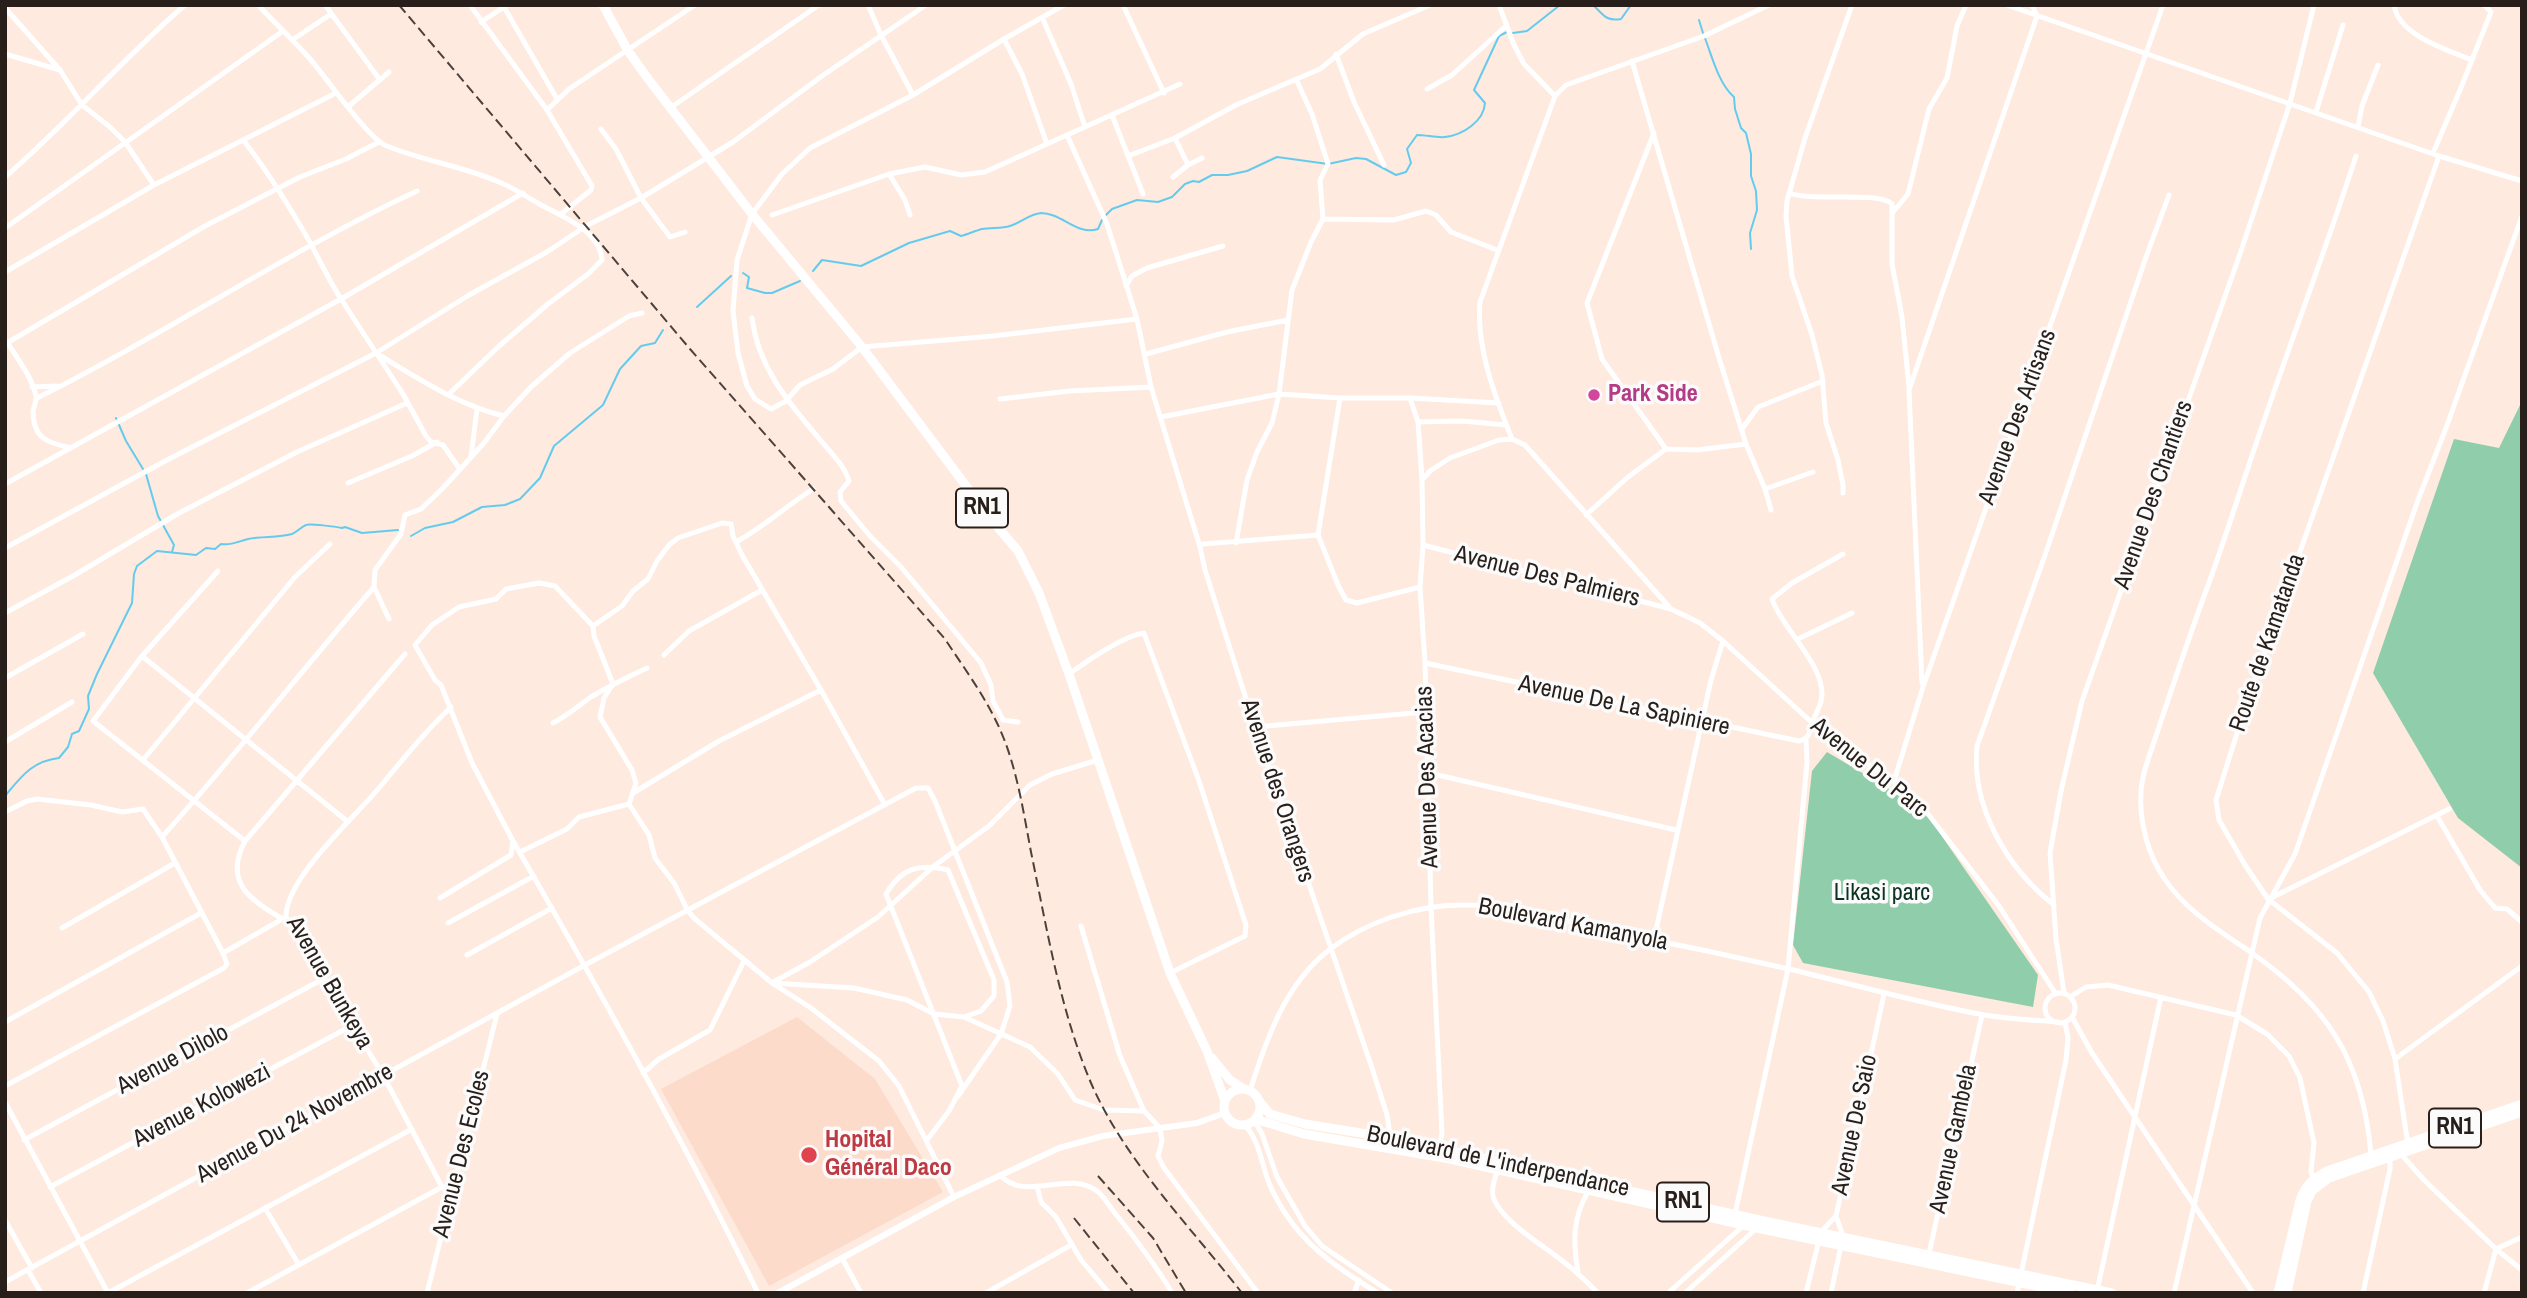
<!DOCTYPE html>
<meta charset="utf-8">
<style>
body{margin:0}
#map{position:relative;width:2527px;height:1298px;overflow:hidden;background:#feeadf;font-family:"Archivo Narrow",sans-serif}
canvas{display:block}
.frame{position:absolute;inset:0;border:7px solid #281f1a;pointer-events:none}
</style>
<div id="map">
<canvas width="2527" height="1298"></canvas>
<div class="frame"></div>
</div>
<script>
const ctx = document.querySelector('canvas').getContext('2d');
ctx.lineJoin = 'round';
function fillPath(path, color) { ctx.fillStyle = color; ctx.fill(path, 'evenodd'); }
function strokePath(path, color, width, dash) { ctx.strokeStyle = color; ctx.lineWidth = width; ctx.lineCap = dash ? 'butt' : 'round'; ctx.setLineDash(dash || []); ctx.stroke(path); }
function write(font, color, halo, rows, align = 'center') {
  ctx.font = font + ' "Archivo Narrow",sans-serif'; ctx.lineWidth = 7; ctx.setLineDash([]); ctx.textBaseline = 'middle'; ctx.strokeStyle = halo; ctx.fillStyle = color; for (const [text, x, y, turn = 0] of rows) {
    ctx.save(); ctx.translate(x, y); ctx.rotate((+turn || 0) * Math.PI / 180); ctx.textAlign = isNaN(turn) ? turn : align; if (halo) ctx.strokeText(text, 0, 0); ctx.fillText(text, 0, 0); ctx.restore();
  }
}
const built = new Path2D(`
 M797 1017 875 1079 943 1192 769 1286 661 1089Z`);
const green = new Path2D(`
 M2522 401V868L2458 818 2373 673 2454 439 2499 448Z
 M1827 752 1923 809 2038 975 2033 1007 1803 963 1793 945 1812 771Z`);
const stream = new Path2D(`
 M1593 5C1603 14 1606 22 1621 19L1631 5
 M1699 20 1703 33
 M1513 33 1527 31 1560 5
 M1705 38C1712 57 1719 84 1734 97L1735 109 1741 128 1746 133 1751 154V176L1756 191 1757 210 1750 233 1751 249
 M1105 216 1112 209 1137 200 1158 202 1172 197 1185 184 1193 181 1199 182 1212 175H1228L1247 171 1277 157 1328 164 1356 158 1366 159 1396 175 1406 172 1411 163 1407 149 1417 135C1426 135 1437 138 1445 137 1463 135 1484 121 1485 103L1474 90 1499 36 1507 32
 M813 271 822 260 861 266 909 243 950 231 961 236C968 234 975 231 982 229 991 227 1001 229 1010 226 1021 223 1029 214 1041 213 1062 213 1077 236 1098 229L1102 220
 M743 273 749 277 747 288 765 293H772L800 281
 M697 307 731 276
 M116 418 126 441 143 469
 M146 474 158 516 174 545 172 552
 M411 536 425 528 453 522 482 507 505 505 520 499 540 478 554 446 603 405 620 369 641 346 655 343 663 330
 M5 796C21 777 32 761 59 758L68 747 72 734 79 731 89 709 88 696 97 674 132 603 134 574 137 566 157 551 196 555 206 548 215 549 221 544C231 546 239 541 248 539 263 536 278 538 292 534 297 532 301 527 306 525 309 523 337 527 342 528L345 527 362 533 398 530`);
const minor = new Path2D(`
 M258 5C275 23 293 40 310 59 326 77 368 139 387 146 423 161 463 166 499 182 514 188 527 197 541 205 562 216 600 231 602 260L588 274 548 304 498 347 448 395
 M325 5 380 80
 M470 5 547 110 592 186 591 190 561 214
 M868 5 881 35 913 95
 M1064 5 1004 39 913 95 810 148 782 174 752 214 737 260 733 311 738 353 747 386 755 399 771 409 786 401 800 385 833 369 862 347 993 336 1137 319 1151 387 1200 547 1205 570 1255 727 1371 1065 1387 1115 1392 1148
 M1123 5 1164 93
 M1499 5 1514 45 1524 64 1555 96
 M2007 5 2439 156 2522 181
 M2394 5C2398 35 2447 50 2472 60
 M504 7 557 99
 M6 9 60 70 82 105 110 127 125 142 154 185
 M1042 17 1071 84 1085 127
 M481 22 507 5
 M1004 39 1022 74 1047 144
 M292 40 331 14
 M5 54 60 70
 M1336 54 1354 102 1384 165
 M1632 61 1719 358 1746 444 1765 489 1771 510
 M1296 79 1312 114 1328 164 1320 180 1323 219 1394 220 1426 211 1436 215 1451 232 1497 250
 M1427 89 1452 75 1507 25
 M349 106 389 72
 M670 108 819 5
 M547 110 569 89 695 5
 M2316 112 2343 25
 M1112 115 1143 194
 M2358 127 2362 106 2378 65
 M601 129 616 149 641 198 670 237 685 232
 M1654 133 1587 303 1602 359 1666 449
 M1067 135 1107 224 1137 319
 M1175 138 1188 165 1202 158
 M2433 153 2460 90 2491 12 2484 5
 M1128 156 1175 138 1236 105 1320 69 1363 34 1430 5
 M2356 156C2328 243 2296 327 2267 412 2245 474 2226 538 2203 599 2187 643 2172 688 2157 733 2151 752 2142 772 2141 792 2139 821 2148 855 2164 878 2185 910 2218 930 2249 951 2327 1005 2363 1059 2371 1155
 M889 174 905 200 910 215
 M5 177C68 123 122 59 185 5
 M1173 177 1188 165
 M1789 193C1813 202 1879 191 1892 204V264L1902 317 1909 387
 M1893 212 1908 194 1929 109 1947 78 1957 26 1966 5
 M772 215 889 174 925 167 961 175 985 172 1180 84
 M1323 219 1311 242 1292 290 1279 394 1340 398
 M5 228 283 31
 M5 272 154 185 336 93
 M1126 286 1132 276 1147 268 1223 246
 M752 318C758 366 787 401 817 436 828 450 844 464 849 481L840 492 841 501 870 536 901 567 981 663 991 685 993 701 1003 720 1018 722
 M7 342C17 358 32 377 36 396 37 400 34 406 33 411 33 439 48 443 71 448
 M7 343 205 226 300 177 346 159 379 142
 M1146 354 1227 332 1288 320
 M379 355C419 379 458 405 504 416
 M32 387 57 386
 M37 398C166 334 286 252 417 191
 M1410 398 1418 422 1422 480 1423 545 1420 587 1425 663 1431 908 1442 1133 1439 1148
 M1000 399 1070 391 1151 387
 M1161 417 1279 394 1272 423 1257 452 1247 480 1236 543
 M1418 422 1462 421 1506 425
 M1742 429 1758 407 1823 381
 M1512 439C1495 397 1476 347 1480 302L1555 96 1566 85 1704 36 1769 5
 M471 457 477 409
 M459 468 443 445 431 442 426 436 403 394 341 299 523 193
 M1422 480 1430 471 1450 458 1499 440 1512 439 1525 445 1671 609
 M348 483 412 456 437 442
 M5 484 341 299C326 276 316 251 301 227 284 198 265 168 244 141
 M1765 489 1813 472
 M1843 493V485L1838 460 1826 423 1822 375 1812 335 1792 276 1786 216 1787 201 1805 138 1852 5
 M1586 515 1628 477 1666 449 1697 450 1746 444
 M736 542C764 527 786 506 813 489
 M1423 545 1671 609 1700 623 1723 641 1832 741 1894 781 1925 810 1999 906 2056 994
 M1200 547 1203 544 1318 535
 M5 548 167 460 376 353 469 295 547 252 586 226 641 198 733 142 822 76 926 5
 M218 571 142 656 93 721 245 841
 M374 587 389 619
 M1420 587 1357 603 1346 600 1338 585 1318 535 1340 398H1410L1499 403
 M5 613 73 576 179 513 297 452 407 403
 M593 626 622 606 633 591 648 579 657 561 669 545 678 538 722 523 731 524 733 536 742 555 821 690 885 805
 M1798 639 1852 613
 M664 655 689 631 762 590
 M142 656 347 821
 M1425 663 1799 741C1812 737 1809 731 1813 721 1816 712 1822 705 1822 695 1823 663 1781 627 1772 599L1792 583 1843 554
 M1069 674C1087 661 1122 636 1144 633L1199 781 1246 925 1245 936 1170 973
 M5 678 83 634
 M1922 683 1909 390 2037 16 2032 5
 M553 723C568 715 578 706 591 697 609 686 628 677 647 668
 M1255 727 1425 712
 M5 742 72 702
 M143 760 295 577 330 544
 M1429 773 1676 830
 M1894 781 1923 687 2163 5
 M633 793 719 741 821 690
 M629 804 649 835 655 858 674 883 688 911 695 919 772 983 811 1008 879 1061 899 1086 954 1197
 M5 812 27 801 37 799 91 805 122 812 143 809 162 837
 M2437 816 2480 890 2495 908 2507 909 2522 922
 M513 841C599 989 683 1139 758 1293
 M440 898 511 855 513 841 472 763 441 685 435 680 415 645 432 625 459 607 496 599 506 589 539 583 555 586 593 626 594 636 613 684 604 698 600 717 632 770 636 783 629 804 579 817 567 829 520 852
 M2271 898 2449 809
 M2054 905C2007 868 1971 807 1977 746L2044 558 2146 257 2169 195
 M281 918C248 899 224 881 245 841L405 654
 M448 923 534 876
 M1081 926 1120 1056 1144 1111
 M62 928 175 863
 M1654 939 1711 680 1723 641
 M223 953 284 918
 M467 955 552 908
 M775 981 810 962 878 917 934 866 989 826 1030 785 1052 774 1098 760
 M772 983 854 988 907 1000 934 1014 964 1017 1030 1047 1058 1074 1075 1100 1104 1110 1144 1111 1160 1128 1162 1141 1158 1156 1164 1168 1258 1293
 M2064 993 2056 939 2050 853 2061 791 2082 701 2241 251 2290 103 2314 5
 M2045 1008a15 15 0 1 1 30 0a15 15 0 1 1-30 0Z
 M2070 997 2086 987 2108 985 2236 1015 2267 1034 2289 1056 2300 1078 2314 1143 2311 1171 2314 1182
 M2072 1017 2092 1053 2253 1293
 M5 1022 201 913
 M2395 1059 2522 966
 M643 1073 659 1059 710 1030 744 961
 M5 1086 224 968 227 964 223 953 162 837C235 756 302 670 374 587L375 570 401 534 405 515 421 509 442 489 484 443 504 416 531 387 570 353 629 316 642 313
 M1250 1091C1266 1040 1285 984 1329 950 1365 922 1416 905 1462 905 1515 905 1567 922 1618 933 1675 944 1732 956 1789 969 1852 984 1915 1002 1979 1014 2005 1019 2032 1020 2058 1022
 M5 1102 108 1293
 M1254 1120 1262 1134 1277 1177 1305 1226 1322 1246 1392 1293
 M1244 1124C1260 1141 1261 1163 1269 1183 1292 1237 1330 1264 1378 1293
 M24 1140 323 979
 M927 1140 949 1111 962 1086 886 894C901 868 919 863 948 870L994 980V996L981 1011 964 1017
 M2408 1145 2395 1059 2383 1021 2369 992 2337 953 2268 899 2245 865 2219 820 2216 800 2243 714 2439 156
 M2400 1153 2425 1181 2496 1249 2522 1270
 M1498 1169C1495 1178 1491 1187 1493 1196 1499 1220 1546 1247 1565 1263 1577 1272 1587 1282 1598 1293
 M1000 1175C1025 1203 1068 1169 1097 1191 1104 1196 1109 1206 1114 1212 1135 1238 1154 1263 1171 1291
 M1037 1186 1041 1202 1056 1217 1081 1260 1109 1293
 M50 1187 353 1025
 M442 1187 383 1075 286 917C285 879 355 817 379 788 402 760 424 733 451 707
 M265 1208 299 1265
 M1735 1214 1788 969 1807 762 1806 739
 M5 1220 32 1268
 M842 1258 861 1293
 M1928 1258 1982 1015
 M28 1270 41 1293
 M1578 1273C1573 1242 1572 1218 1589 1190
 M5 1282 585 965 916 788H928L935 801 1007 982 1010 1006 1001 1034 958 1096
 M2097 1291 2161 997
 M108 1293 412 1129
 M247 1293 442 1187 454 1188
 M427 1293 497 1014
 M986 1293 1071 1245
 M1354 1293 1359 1280
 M1668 1293 1744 1225
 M1685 1293 1758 1227
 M1806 1293 1821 1232 1836 1216 1884 994
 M1831 1293 1843 1236 1836 1216
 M2017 1293 2066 1060 2068 1038 2065 1022
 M2174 1293 2260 918 2295 854 2418 500 2446 428 2522 216
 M2363 1293 2390 1169V1158
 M2484 1293 2496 1249 2522 1237`);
const tertiary = new Path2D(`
 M778 1293 954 1197 1059 1148 1103 1136 1197 1123 1225 1113`);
const trunk = new Path2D(`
 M603 5 628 51 649 80 752 214 862 347 990 518 1018 551 1039 593 1069 674 1170 973 1207 1051 1225 1101
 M1212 1058 1230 1080 1244 1089
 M1224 1107a18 18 0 1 1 36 0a18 18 0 1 1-36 0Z
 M1259 1101 1270 1114 1305 1124 1392 1138 1764 1221 2112 1293
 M1255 1119 1304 1134 1450 1159 1757 1228 2070 1293
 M2278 1293 2300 1200C2306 1184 2313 1179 2327 1171L2522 1104
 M2287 1293 2307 1201 2312 1191 2329 1178 2522 1112`);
const rail = new Path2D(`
 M399 5 690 349 945 639C966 671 990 703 1004 739 1018 775 1024 815 1031 852 1047 929 1060 1010 1091 1083 1125 1161 1190 1226 1242 1293
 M1098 1176 1153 1238 1186 1293
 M1074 1218 1134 1293`);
const markers = [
 [1594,395,7,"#d1479c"],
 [809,1155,9,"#e0444e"]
];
const shields = [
 [982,508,52],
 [2455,1128,52],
 [1683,1202,52]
];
const shieldNames = [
 ["RN1",982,508],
 ["RN1",2455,1128],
 ["RN1",1683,1202]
];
const hotelNames = [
 ["Park Side",1608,395]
];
const streetNames = [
 ["Avenue Des Artisans",2018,417,-70],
 ["Avenue Des Chantiers",2154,495,-71],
 ["Avenue Des Palmiers",1547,577,14],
 ["Route de Kamatanda",2268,643,-71],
 ["Avenue De La Sapiniere",1624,706,12],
 ["Avenue Du Parc",1869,768,39],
 ["Avenue Des Acacias",1428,777,-92],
 ["Avenue des Orangers",1277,791,72],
 ["Boulevard Kamanyola",1573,925,11],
 ["Avenue Bunkeya",329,983,60],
 ["Avenue Dilolo",173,1060,-28],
 ["Avenue Kolowezi",202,1106,-28],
 ["Avenue Du 24 Novembre",295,1124,-29],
 ["Avenue De Saio",1855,1125,-78],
 ["Avenue Gambela",1954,1139,-78],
 ["Avenue Des Ecoles",462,1154,-76],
 ["Boulevard de L'inderpendance",1498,1162,12]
];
const parkNames = [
 ["Likasi parc",1882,894]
];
const healthNames = [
 ["Hopital",825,1141],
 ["Général Daco",825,1169]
];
fillPath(built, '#fcdbcb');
fillPath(green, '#90cdaa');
strokePath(stream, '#64cbef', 2);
strokePath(minor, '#fff', 5);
strokePath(tertiary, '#fff', 6);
strokePath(trunk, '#fff', 9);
strokePath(rail, '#4c413b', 2, [10, 5]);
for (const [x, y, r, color] of markers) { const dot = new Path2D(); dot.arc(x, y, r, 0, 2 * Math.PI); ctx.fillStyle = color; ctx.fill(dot); strokePath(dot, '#fbfbfb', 2.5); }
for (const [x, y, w] of shields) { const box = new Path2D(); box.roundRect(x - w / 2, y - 19.5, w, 39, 5); ctx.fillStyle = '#fbfbfb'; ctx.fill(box); strokePath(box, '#281f1a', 2); }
write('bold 23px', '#281f1a', null, shieldNames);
write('bold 24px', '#b23c85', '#fbfbfb', hotelNames, 'left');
write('24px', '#281f1a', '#fbfbfb', streetNames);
write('24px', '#0c3321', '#fbfbfb', parkNames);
write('bold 24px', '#be3a42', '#fbfbfb', healthNames, 'left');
</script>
